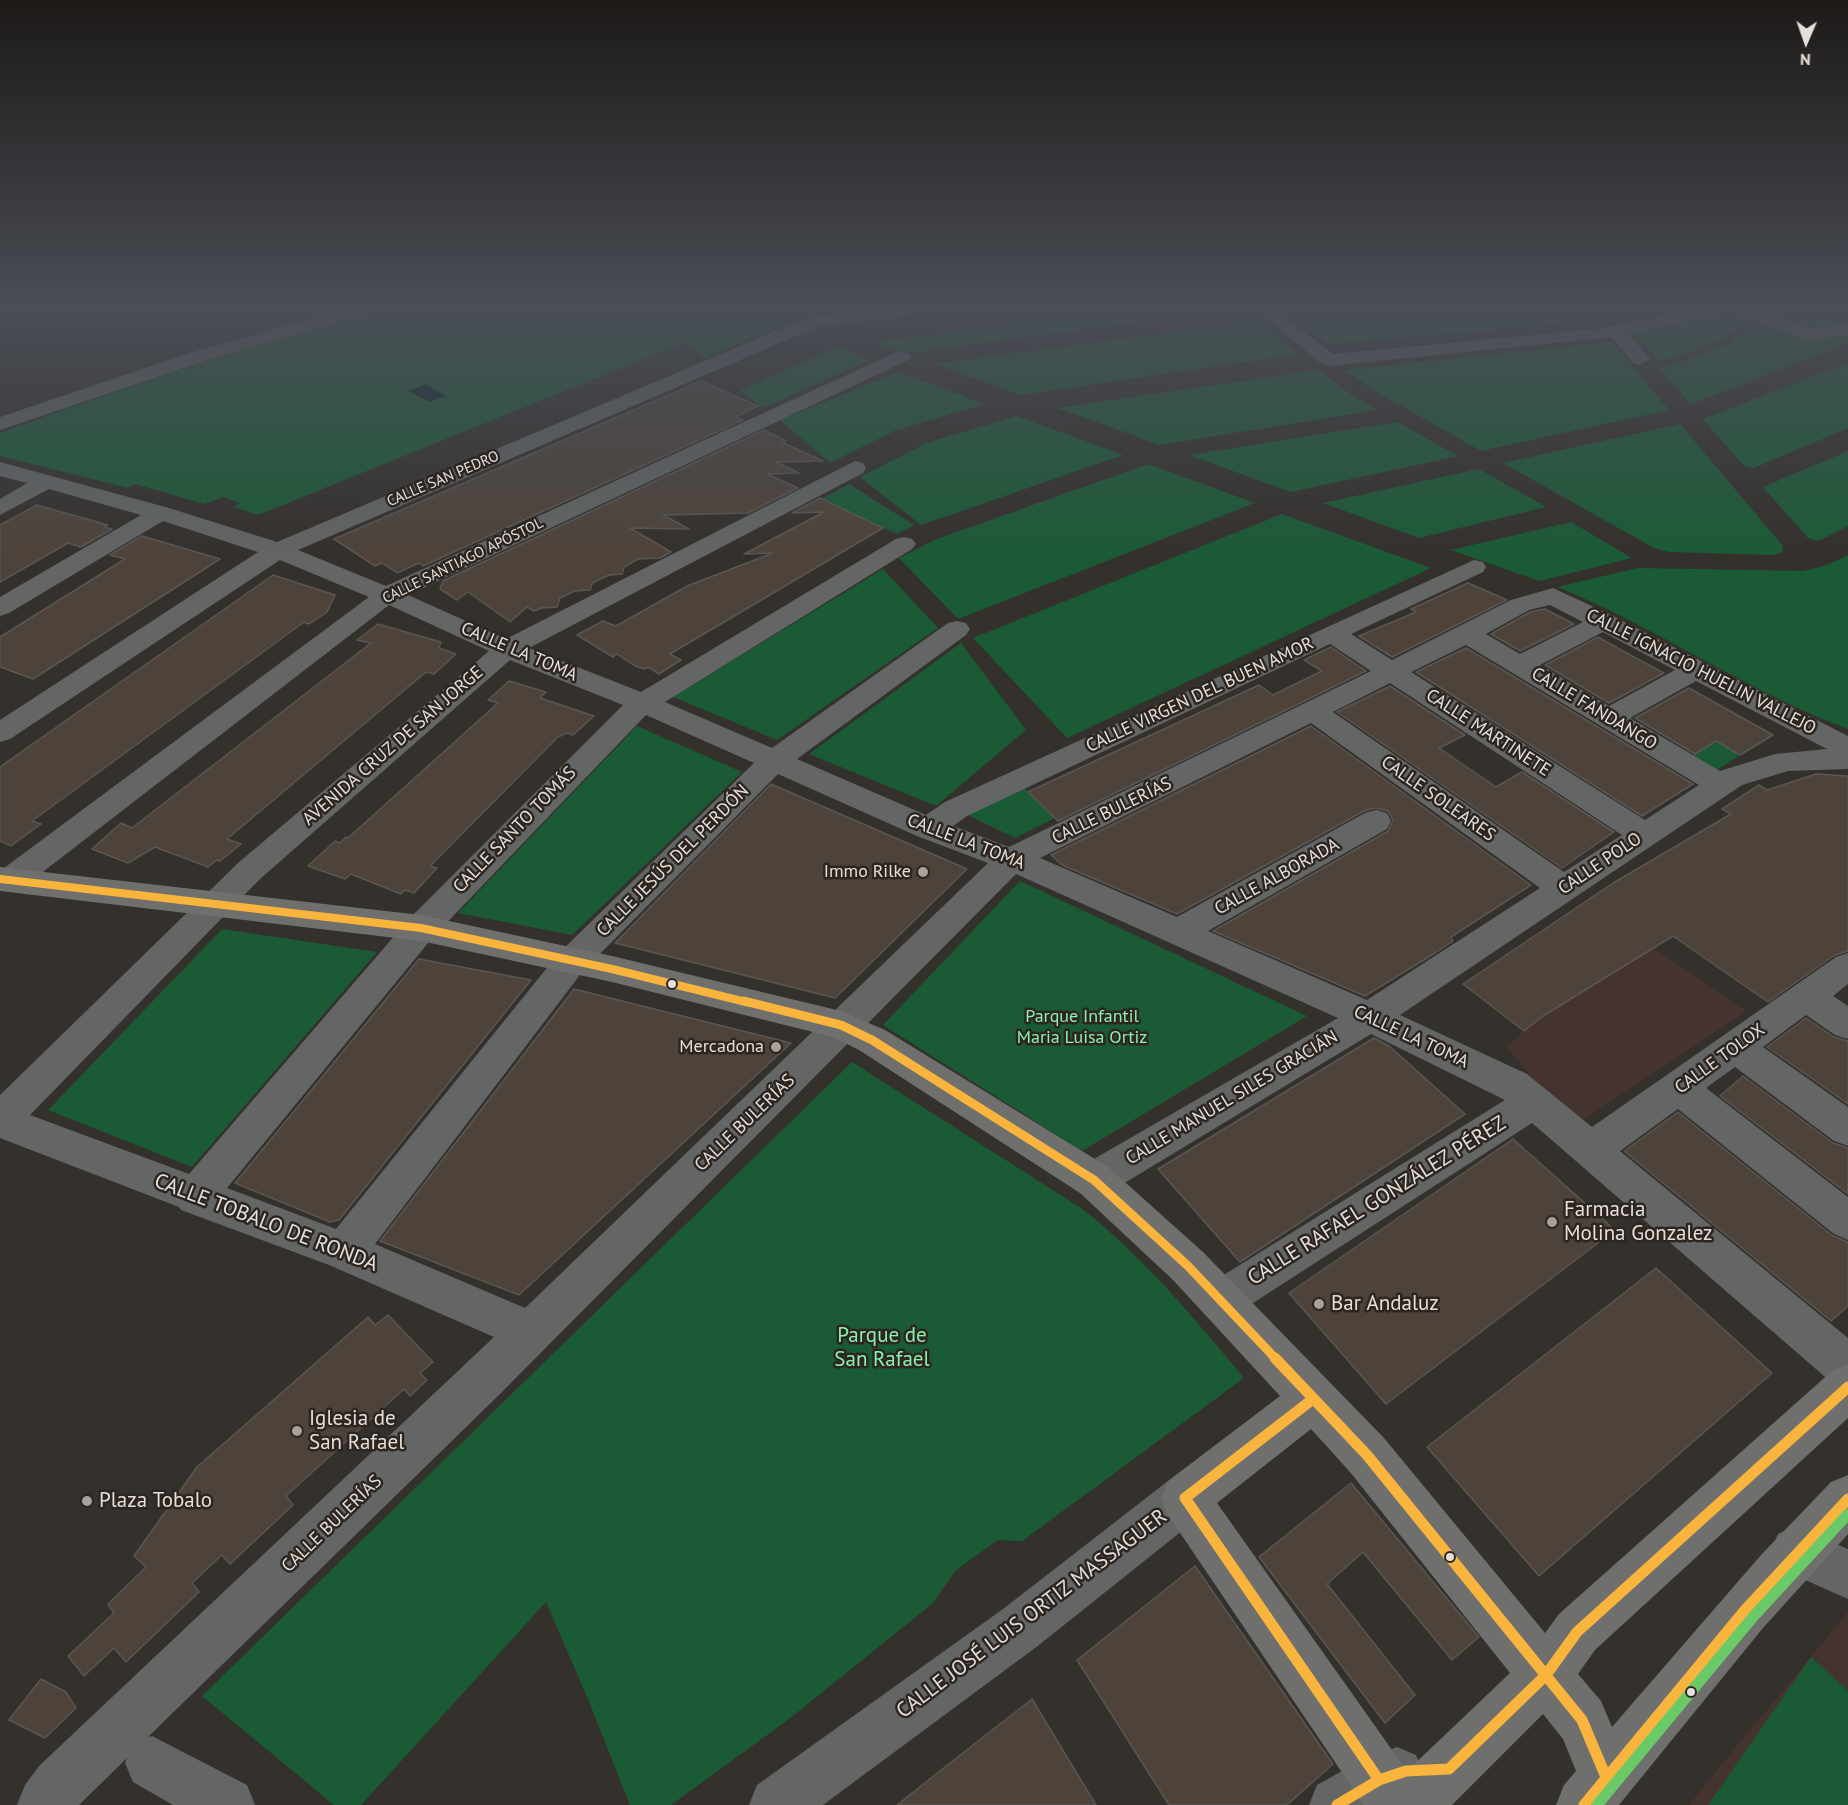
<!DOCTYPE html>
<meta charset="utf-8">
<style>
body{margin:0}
#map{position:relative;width:1848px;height:1805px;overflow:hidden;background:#34302c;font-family:"PT Sans",sans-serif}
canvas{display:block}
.north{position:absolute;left:1776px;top:12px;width:60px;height:60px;-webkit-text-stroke:4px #2d2520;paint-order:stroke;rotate:182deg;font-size:16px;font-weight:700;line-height:24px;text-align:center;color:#e5dfdb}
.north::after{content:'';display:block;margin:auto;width:21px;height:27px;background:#e5dfdb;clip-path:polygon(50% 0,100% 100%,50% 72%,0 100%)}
</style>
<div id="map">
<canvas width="1848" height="1805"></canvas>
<div class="north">N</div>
</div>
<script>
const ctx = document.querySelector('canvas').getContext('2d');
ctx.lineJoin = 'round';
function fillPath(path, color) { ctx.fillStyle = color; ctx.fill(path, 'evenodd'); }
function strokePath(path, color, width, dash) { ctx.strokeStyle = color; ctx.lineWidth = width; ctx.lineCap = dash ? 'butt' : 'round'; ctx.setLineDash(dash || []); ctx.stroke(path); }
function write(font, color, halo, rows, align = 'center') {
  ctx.font = font + ' "PT Sans",sans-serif'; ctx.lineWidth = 5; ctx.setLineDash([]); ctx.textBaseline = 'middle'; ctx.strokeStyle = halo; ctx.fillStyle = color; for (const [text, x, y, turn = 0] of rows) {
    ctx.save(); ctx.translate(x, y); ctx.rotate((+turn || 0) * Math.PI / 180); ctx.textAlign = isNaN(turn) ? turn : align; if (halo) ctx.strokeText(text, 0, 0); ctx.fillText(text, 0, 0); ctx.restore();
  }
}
const education = new Path2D(`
 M1579 907 1632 933 1747 1011 1583 1120 1564 1110 1528 1073 1507 1047 1524 1031 1463 984Z
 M1848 1612V1805H1689L1707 1782Z`);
const green = new Path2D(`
 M379 309H761L786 323 704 358 688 341 258 515 234 507 240 503 223 497 204 504 135 484 128 488 0 456V433C125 387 250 345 379 309Z
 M1121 309H1240L907 353 871 342Z
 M1282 309H1655L1533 327 1328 344Z
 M1729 309H1762L1722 340 1660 362 1633 331Z
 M1769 309H1824L1848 314V343L1691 404 1660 369 1727 345Z
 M1257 320 1300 354 1020 395 935 364Z
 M1612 342 1669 410 1481 451 1373 390 1345 370Z
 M837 347 870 360 762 408 740 390Z
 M1848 363V428L1754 468 1744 466 1703 419Z
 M1319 370 1353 396 1377 410 1160 445 1058 408Z
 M899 372 984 404 894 431 830 463 780 420Z
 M1017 416 1123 455 921 525 860 477 927 443Z
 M1397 422 1458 456 1291 492 1189 455Z
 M1680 424 1783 546 1782 552 1774 555 1669 552 1654 548 1503 463Z
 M1848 451V526L1818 541 1808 538 1763 487Z
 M1148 464 1255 503 958 619 899 558 937 539Z
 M1479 469 1546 507 1419 538 1323 503Z
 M849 484 914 525 897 534 821 499Z
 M1282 514 1431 568 1067 738 973 638Z
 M1571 522 1632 558 1539 581 1451 550Z
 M1848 555V729C1747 692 1657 627 1557 587L1638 568 1803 571 1827 565Z
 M883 569 938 628 777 740 673 697Z
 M961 643 1026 730 936 806 809 754Z
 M637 726 742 772 572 935 458 913Z
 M1716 741 1740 755 1715 771 1691 756Z
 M1022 786 1055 818 1015 838 966 814Z
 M1020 881 1307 1016 1082 1151 883 1025Z
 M222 929 377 952 192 1167 48 1110Z
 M852 1062 1081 1208C1144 1257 1193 1317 1244 1378L1022 1541 998 1540 956 1570 932 1604 789 1719 671 1805H630L590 1704 546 1602 361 1805H334L202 1696Z
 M1811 1657 1848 1691V1805H1708Z`);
const water = new Path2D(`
 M426 384 446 396 429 402 408 391Z`);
const building = new Path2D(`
 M701 381 758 406 736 417 743 420 423 566 419 563 397 573 382 563 375 566 334 539Z
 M764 430 786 441 783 443 823 461 776 462 799 473 767 474 798 488 748 513 663 515 689 529 630 528 671 552 660 558 638 559 624 567 622 574 609 575 592 583 590 590 575 591 560 598 557 607 541 608 534 611 527 607 510 622 468 592 457 600 440 589 443 581Z
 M820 498 883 528 670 654 681 660 659 674 648 667 644 669 635 666 617 654 613 657 577 635 603 621 616 626 687 586 773 553 744 554 824 512 792 513Z
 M37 505 108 525 104 527 112 529 81 547 68 543 0 582V525Z
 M142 536 220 559 33 679 0 667V637L125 559 110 555Z
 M273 575 335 595 327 612 309 624 304 622 32 821 41 824 11 846 0 841V767Z
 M1468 583 1507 600 1392 657 1359 636 1416 612 1411 609Z
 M1545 609 1574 624 1520 651 1491 634 1530 612Z
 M378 624 441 642 439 648 456 654 434 674 426 672 227 839 241 844 220 861 217 860 208 867 155 847 128 863 92 849 121 823 132 828 371 643 357 640Z
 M1598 637 1632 656 1664 673 1609 703 1545 665Z
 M1331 647 1366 671 1058 821 1028 792 1259 685 1273 695 1322 671 1304 660Z
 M1466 648 1693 784 1642 816 1416 672Z
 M509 681 546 692 540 698 594 716 573 735 567 733 558 737 430 866 437 868 414 893 405 890 401 894 351 874 345 879 308 866 335 841 340 843 346 837 348 838 498 703 488 700Z
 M1390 686 1465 735 1439 748 1496 787 1522 772 1614 832 1562 868 1337 712Z
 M1689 688 1739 716 1773 735 1740 755 1716 741 1695 754 1635 718Z
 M1311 726 1531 885 1451 937 1453 941 1435 953 1365 996 1213 931 1388 831 1393 820 1388 811 1375 808 1364 811 1177 914 1062 865 1051 855Z
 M1816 774 1848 776V951L1835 955 1768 1002 1673 936 1543 1016 1524 1031 1463 984 1613 883 1731 814 1722 809 1759 785 1767 790Z
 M771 784 967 869 835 998 615 943Z
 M419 959 531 980 339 1220 330 1222 235 1183Z
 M574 989 791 1043 519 1295 380 1241Z
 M1806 1018 1834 1037 1848 1041V1104L1767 1047Z
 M1374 1038 1389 1046 1465 1114 1240 1262 1158 1169Z
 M1743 1076 1833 1143 1848 1148V1194L1720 1096Z
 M1678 1112 1833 1236 1848 1242V1306L1831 1321 1624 1151Z
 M1513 1139 1615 1230 1386 1404 1289 1293Z
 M1656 1268 1772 1373 1539 1576 1427 1447Z
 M388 1315 433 1362 420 1373 427 1380 410 1396 404 1389 286 1496 293 1505 230 1564 222 1555 192 1583 199 1592 126 1662 114 1648 84 1676 68 1656 114 1613 108 1604 146 1567 134 1556 197 1467 368 1317 375 1325Z
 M1351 1483 1479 1637 1452 1660 1363 1552 1327 1584 1415 1695 1385 1723 1259 1557Z
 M1195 1566 1333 1764 1287 1805H1169L1077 1660Z
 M41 1679 66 1692 76 1708 45 1738 9 1720Z
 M1032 1699 1096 1805H897L950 1763Z`);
const minor = new Path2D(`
 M344 309H371L368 313 204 361 0 430V417L190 353Z
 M879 309H931L922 314 817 327 298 550 386 586 901 350 911 356 908 360 408 595 506 639 855 461 863 463 866 468 863 473 529 648 641 692 896 539 904 537 912 539 916 544 912 549 665 702 772 748 948 623 957 621 966 623 970 629 966 635 797 759 926 815 945 802 1474 560 1483 562 1486 567 1483 572 1351 634 1392 660 1511 600 1553 588 1613 616 1848 736V769L1788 771 1742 785 1400 1015 1527 1074 1592 1127 1836 957 1848 953V984L1833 996 1848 1006V1039L1835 1035 1806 1015 1763 1047 1848 1107V1146L1834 1141 1735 1067 1706 1088 1848 1197V1240L1834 1234 1678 1109 1620 1151 1848 1338V1389L1832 1383 1532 1123 1236 1314 1221 1320 1206 1314 1200 1300 1206 1286 1505 1100 1371 1034 1108 1193 1094 1198 1080 1193 1074 1180 1080 1167 1338 1018 1016 874 498 1396 148 1737 152 1736 247 1785 255 1805H173L133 1782 125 1763 127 1758 79 1805H17L25 1785 39 1766 494 1337 329 1265 181 1210 179 1207 0 1138V1095L238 863 489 651 389 605 22 888 11 892 0 888V871L369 597 280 560 10 739 0 742V720L258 552 163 521 9 613 0 616V597L141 515 49 489 0 515V499L27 483 0 476V462L169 508 277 542 806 318ZM1550 605 1583 622 1520 654 1486 634 1529 610ZM1603 632 1675 670 1609 706 1540 665ZM1330 644 1371 671 1009 847 953 826 967 816ZM1466 645 1699 785 1645 820 1411 672ZM510 660 623 705 409 919 189 1174 30 1115 260 879ZM1696 681 1827 749 1775 754 1720 771 1630 718ZM1390 683 1622 835 1564 872 1333 712ZM646 715 754 763 559 953 336 1229 227 1188 433 937ZM1311 723 1540 888 1367 1000 1208 931 1387 829 1391 821 1387 813 1376 810 1365 813 1177 917 1040 858ZM778 774 917 836 988 863 525 1308 375 1244 583 971Z
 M1255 309H1275L1333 354 1596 329 1696 309H1730L1721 314 1629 334 1650 359 1640 365 1633 363 1612 337 1329 366 1322 364Z
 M1732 309H1757L1811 328 1848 323V335L1809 340 1735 313Z
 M1185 1474 1202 1481 1209 1498 1202 1515 1039 1645 823 1805H749L757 1785 1003 1609 1168 1481Z
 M1795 1526 1848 1549V1599L1778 1568 1770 1551 1778 1534Z
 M1397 1747 1416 1755 1424 1774 1416 1793 1389 1805H1309L1317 1785 1360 1761Z`);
const major = new Path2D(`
 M0 867 421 915 612 956 841 1011 885 1030 1108 1167 1203 1252 1384 1438 1545 1633 1559 1614 1832 1371 1848 1364V1418L1595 1650 1578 1674 1601 1701 1612 1727 1761 1555 1831 1482 1848 1475V1534L1763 1628 1619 1805H1556L1564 1785 1576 1771 1563 1739 1543 1714 1452 1805H1364L1168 1515 1161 1498 1168 1481 1280 1396 1173 1280 1080 1193 859 1050 833 1037 612 982 421 941 0 891ZM1311 1429 1350 1472 1510 1673 1407 1771 1217 1503Z`);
const bus1Far2 = new Path2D(`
 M0 879 421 928 612 969 750 1003`);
const bus1Far1 = new Path2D(`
 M744 1001 841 1025 872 1040 1094 1180 1188 1266 1276 1359`);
const bus1 = new Path2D(`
 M1275 1358 1367 1455 1582 1720 1606 1777
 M1313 1399 1185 1498 1379 1780
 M1337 1805 1379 1780 1406 1771 1449 1769 1546 1675 1577 1632 1848 1387
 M1584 1805 1745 1610 1848 1499`);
const bus2 = new Path2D(`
 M1597 1805 1753 1617 1848 1514`);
const markers = [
 [923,872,6,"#a7a29e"],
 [672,984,5,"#e5dfdb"],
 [776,1047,6,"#a7a29e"],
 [1552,1222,6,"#a7a29e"],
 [1319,1304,6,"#a7a29e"],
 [297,1431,6,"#a7a29e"],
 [87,1501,6,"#a7a29e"],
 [1450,1557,5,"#e5dfdb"],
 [1691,1692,5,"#e5dfdb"]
];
const farStreetnames = [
 ["CALLE SAN PEDRO",443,479,-23],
 ["CALLE SANTIAGO APÓSTOL",463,561,-26]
];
const streetNames = [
 ["CALLE LA TOMA",519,652,23],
 ["CALLE IGNACIO HUELIN VALLEJO",1701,672,27],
 ["CALLE VIRGEN DEL BUEN AMOR",1200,695,-25],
 ["CALLE FANDANGO",1594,709,31],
 ["CALLE MARTINETE",1488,733,33],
 ["AVENIDA CRUZ DE SAN JORGE",393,746,-41],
 ["CALLE SOLEARES",1438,799,35],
 ["CALLE BULERÍAS",1112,811,-26],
 ["CALLE SANTO TOMÁS",515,830,-46],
 ["CALLE LA TOMA",966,842,21],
 ["CALLE JESÚS DEL PERDÓN",673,861,-45],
 ["CALLE POLO",1600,864,-34],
 ["CALLE ALBORADA",1277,877,-29],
 ["CALLE LA TOMA",1411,1037,25],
 ["CALLE TOLOX",1720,1059,-36],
 ["CALLE MANUEL SILES GRACIÁN",1232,1098,-31],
 ["CALLE BULERÍAS",745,1123,-44],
 ["CALLE BULERÍAS",332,1524,-44]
];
const poiNames = [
 ["Immo Rilke",911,872],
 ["Mercadona",764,1047]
];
const parkNames = [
 ["Parque Infantil",1082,1017],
 ["Maria Luisa Ortiz",1082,1038]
];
const nearStreetnames = [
 ["CALLE RAFAEL GONZÁLEZ PÉREZ",1377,1201,-32],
 ["CALLE TOBALO DE RONDA",266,1223,21],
 ["CALLE JOSÉ LUIS ORTIZ MASSAGUER",1032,1614,-37]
];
const nearPoinames = [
 ["Farmacia",1564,1210],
 ["Molina Gonzalez",1564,1234],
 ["Bar Andaluz",1331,1304],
 ["Iglesia de",309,1419],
 ["San Rafael",309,1443],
 ["Plaza Tobalo",99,1501]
];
const nearParknames = [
 ["Parque de",882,1336],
 ["San Rafael",882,1360]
];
fillPath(education, '#44332f');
fillPath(green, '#1a5b36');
fillPath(water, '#0a212f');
fillPath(building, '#4e433a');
strokePath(building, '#5a5653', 1.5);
fillPath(minor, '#646665');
fillPath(major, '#6f6f6d');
strokePath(bus1Far2, '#f9b43e', 8);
strokePath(bus1Far1, '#f9b43e', 9);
strokePath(bus1, '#f9b43e', 11);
strokePath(bus2, '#6aca68', 11);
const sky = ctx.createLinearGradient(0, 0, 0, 561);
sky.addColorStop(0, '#1d1a18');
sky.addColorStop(0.55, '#4a4e56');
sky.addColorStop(1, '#4a4e5600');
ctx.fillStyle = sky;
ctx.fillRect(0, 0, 1848, 561);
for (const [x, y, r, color] of markers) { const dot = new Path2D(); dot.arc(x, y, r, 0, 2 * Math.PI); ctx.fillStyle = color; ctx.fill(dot); strokePath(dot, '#2d2520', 2); }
write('15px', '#e5dfdb', '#2d2520', farStreetnames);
write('18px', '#e5dfdb', '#2d2520', streetNames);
write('18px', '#e5dfdb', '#2d2520', poiNames, 'right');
write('18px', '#89f1ac', '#2d2520', parkNames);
write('21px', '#e5dfdb', '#2d2520', nearStreetnames);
write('21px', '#e5dfdb', '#2d2520', nearPoinames, 'left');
write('21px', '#89f1ac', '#2d2520', nearParknames);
</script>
